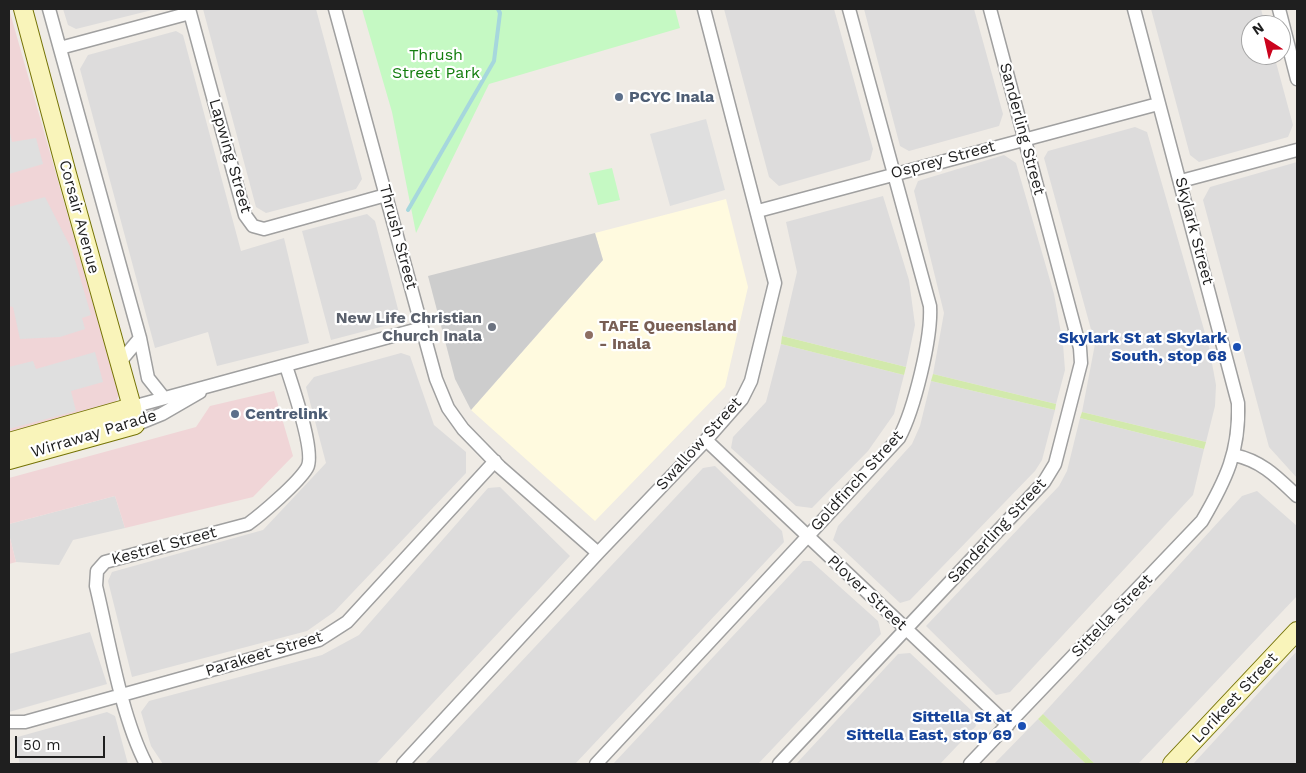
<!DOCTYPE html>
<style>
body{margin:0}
#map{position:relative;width:1306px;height:773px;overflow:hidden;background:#efebe5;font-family:"Work Sans",sans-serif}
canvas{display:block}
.frame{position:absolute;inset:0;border:10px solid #1f1f1f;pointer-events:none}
.north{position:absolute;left:1241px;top:15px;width:50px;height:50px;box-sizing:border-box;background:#fff;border:1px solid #a5a5a5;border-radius:50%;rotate:325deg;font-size:14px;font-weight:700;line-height:20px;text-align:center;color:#1f1f1f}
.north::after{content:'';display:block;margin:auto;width:18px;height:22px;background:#cb031d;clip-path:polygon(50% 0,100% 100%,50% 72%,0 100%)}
.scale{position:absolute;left:15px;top:736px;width:90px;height:22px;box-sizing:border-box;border:2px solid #1f1f1f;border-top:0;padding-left:6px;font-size:15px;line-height:18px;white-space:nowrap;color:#1f1f1f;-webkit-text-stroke:4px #fff;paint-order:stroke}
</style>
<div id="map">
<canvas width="1306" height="773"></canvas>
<div class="frame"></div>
<div class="north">N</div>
<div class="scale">50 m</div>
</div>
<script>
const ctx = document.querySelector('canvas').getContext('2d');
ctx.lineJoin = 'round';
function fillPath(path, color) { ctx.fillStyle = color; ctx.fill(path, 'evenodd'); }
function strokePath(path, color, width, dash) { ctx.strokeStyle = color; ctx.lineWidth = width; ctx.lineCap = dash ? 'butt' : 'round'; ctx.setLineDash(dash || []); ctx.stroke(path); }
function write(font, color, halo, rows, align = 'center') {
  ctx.font = font + ' "Work Sans",sans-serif'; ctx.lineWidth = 4.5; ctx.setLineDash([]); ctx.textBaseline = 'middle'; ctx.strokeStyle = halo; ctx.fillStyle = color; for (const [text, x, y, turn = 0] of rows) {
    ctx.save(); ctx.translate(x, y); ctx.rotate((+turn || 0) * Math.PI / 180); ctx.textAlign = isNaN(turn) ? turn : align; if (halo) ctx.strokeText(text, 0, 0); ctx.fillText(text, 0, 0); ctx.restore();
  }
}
const residential = new Path2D(`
 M63 9H156L76 29 68 25Z
 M203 9H316L362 179 356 189 266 213 256 207Z
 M724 9H834L873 149 870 160 779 186 769 177Z
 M864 9H974L1003 114 999 126 909 151 900 146Z
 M1151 9H1261L1265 25H1251V55H1274L1293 125 1288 137 1199 162 1190 155Z
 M176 31 183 35 241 251 284 238 309 343 217 366 208 332 155 348 80 69 88 55Z
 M1135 127 1147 132 1209 347 1216 385 1215 406 1206 442 1082 412 1095 344 1044 158 1048 151Z
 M1004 155 1016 163 1054 294 1063 344 1065 370 1056 404 933 374 944 313 914 191 918 181Z
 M1297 162V478L1269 447 1203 200 1210 187Z
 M883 196 909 280 915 325 906 367 782 336 797 272 786 222Z
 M367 214 375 221 399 313 392 324 331 340 302 231Z
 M781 344 904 375 894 414 868 451 812 508 796 506 731 448 733 437 766 402Z
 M401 353 410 356 434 425 466 452V473L334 612 307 631 132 677 108 581 112 572 263 530 326 463 306 387 314 377Z
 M931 381 1055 410 1042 460 1035 471 910 600 900 603 833 540 838 526 912 444 920 426Z
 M1080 418 1204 449 1193 495 1010 692 996 695 926 626 1059 486 1067 471Z
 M715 466 782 531 784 542 575 764H425L703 468Z
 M500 487 570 556 376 764H163L151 746 141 712 149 701 322 655 359 635 488 488Z
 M1257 491 1297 526V596L1138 764H1095L1043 714 1242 496Z
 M115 496 125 528 73 540 59 565 16 562 9 534V524Z
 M803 561H811L878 621 881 634 758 764H613Z
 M90 632 107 684 9 712V654Z
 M1297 651V764H1193Z
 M910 653 972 711 976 726 940 764H796L898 654Z
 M107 712 115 716 128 764H20L14 738Z
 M1038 719 1086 764H994Z`);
const commercial = new Path2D(`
 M9 9 119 395 115 404 9 432Z
 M274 391 293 456 253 497 125 528 115 496 9 524V478L196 427 210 406Z
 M9 534 16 562 9 564Z`);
const education = new Path2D(`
 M726 199 748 287 725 387 595 521 471 410 603 260 595 233Z`);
const religious = new Path2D(`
 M595 233 603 260 471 410 455 379 428 276Z`);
const grass = new Path2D(`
 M782 336 906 367 904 375 781 344Z
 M933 374 1056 404 1055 410 931 381Z
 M1082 412 1206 442 1204 449 1080 418Z
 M1043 714 1095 764H1086L1038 719Z`);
const park = new Path2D(`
 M362 9H675L680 28 489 84 416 233 392 112Z
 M612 168 620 200 598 205 589 173Z`);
const parking = new Path2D(`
 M706 119 725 190 670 206 650 134Z
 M9 129 12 142 36 138 43 164 9 174Z
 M45 197 72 250 91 315 82 318 85 329 60 337 20 339 13 307 9 306V207Z
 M95 352 103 382 71 391 76 411 9 429V367L33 361 36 369Z`);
const stream = new Path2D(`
 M408 210 494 61 500 13 498 9`);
const street = new Path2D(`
 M49 9 140 338 148 378 164 398
 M189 9 245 215 253 226 264 229 386 195
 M335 9 436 379 448 408 463 429 500 467 598 553
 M1279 9 1297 79
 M60 48 190 13
 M1181 181 1297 150
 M758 211 1158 104
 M119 363 140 338
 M132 407 422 328
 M135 425 162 414 200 392
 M706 440 1008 725
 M1234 455C1262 461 1277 477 1297 496
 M9 722H25L319 640 347 622 495 461
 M146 764C121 716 109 640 96 586L97 571 105 562 248 524C263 513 298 483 307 468 316 453 292 385 286 366
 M403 764 598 553 706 440 742 399 751 381 775 283 704 9
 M596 764 899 438C914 410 932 338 930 306L849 9
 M779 764 1044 482 1055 464 1081 363 1080 348 990 9
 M970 764 1202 521C1226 480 1240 451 1238 403L1134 9`);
const secondary = new Path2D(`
 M9 442 132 407
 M9 460 135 425 132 407 67 174 23 9
 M1172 764 1297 631`);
const markers = [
 [619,97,5,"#5c6f8a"],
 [492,327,5,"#6b7280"],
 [589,335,5,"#8d6e63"],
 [1237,347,5,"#1a4fb4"],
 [235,414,5,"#5c6f8a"],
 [1022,726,5,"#1a4fb4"]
];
const parkNames = [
 ["Thrush",436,55],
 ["Street Park",436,73]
];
const serviceNames = [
 ["PCYC Inala",629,97],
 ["Centrelink",245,414]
];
const streetNames = [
 ["Sanderling Street",1022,129,75],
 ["Lapwing Street",230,156,74],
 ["Osprey Street",943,160,-15],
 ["Corsair Avenue",79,217,75],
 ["Skylark Street",1194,231,75],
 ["Thrush Street",398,237,75],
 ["Wirraway Parade",94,434,-17],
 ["Swallow Street",699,444,-48],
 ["Goldfinch Street",857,481,-48],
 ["Sanderling Street",997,531,-47],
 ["Kestrel Street",164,546,-15],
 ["Plover Street",867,593,43],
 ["Sittella Street",1112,616,-46],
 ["Parakeet Street",264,654,-17],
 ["Lorikeet Street",1235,698,-47]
];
const worshipNames = [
 ["New Life Christian",482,318],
 ["Church Inala",482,336]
];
const educationNames = [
 ["TAFE Queensland",599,326],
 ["- Inala",599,344]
];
const transitNames = [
 ["Skylark St at Skylark",1227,338],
 ["South, stop 68",1227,356],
 ["Sittella St at",1012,717],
 ["Sittella East, stop 69",1012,735]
];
fillPath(residential, '#dddcdc');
fillPath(commercial, '#f0d5d7');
fillPath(education, '#fffadf');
fillPath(religious, '#cdcdcd');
fillPath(grass, '#d2e9ac');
fillPath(park, '#c5f9c3');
fillPath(parking, '#dfdfdf');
strokePath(stream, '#a6d7dd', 4);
strokePath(street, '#a0a0a0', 15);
strokePath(secondary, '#757306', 20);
strokePath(street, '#fff', 12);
strokePath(secondary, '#f9f4ba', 18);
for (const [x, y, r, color] of markers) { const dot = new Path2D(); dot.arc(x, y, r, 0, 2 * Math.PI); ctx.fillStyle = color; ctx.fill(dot); strokePath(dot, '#fff', 2); }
write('16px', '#127d0d', '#fff', parkNames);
write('bold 16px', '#4e5e75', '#fff', serviceNames, 'left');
write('16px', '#1f1f1f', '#fff', streetNames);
write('bold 16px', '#5b616d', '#fff', worshipNames, 'right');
write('bold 16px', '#785e54', '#fff', educationNames, 'left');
write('bold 16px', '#164399', '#fff', transitNames, 'right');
</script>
